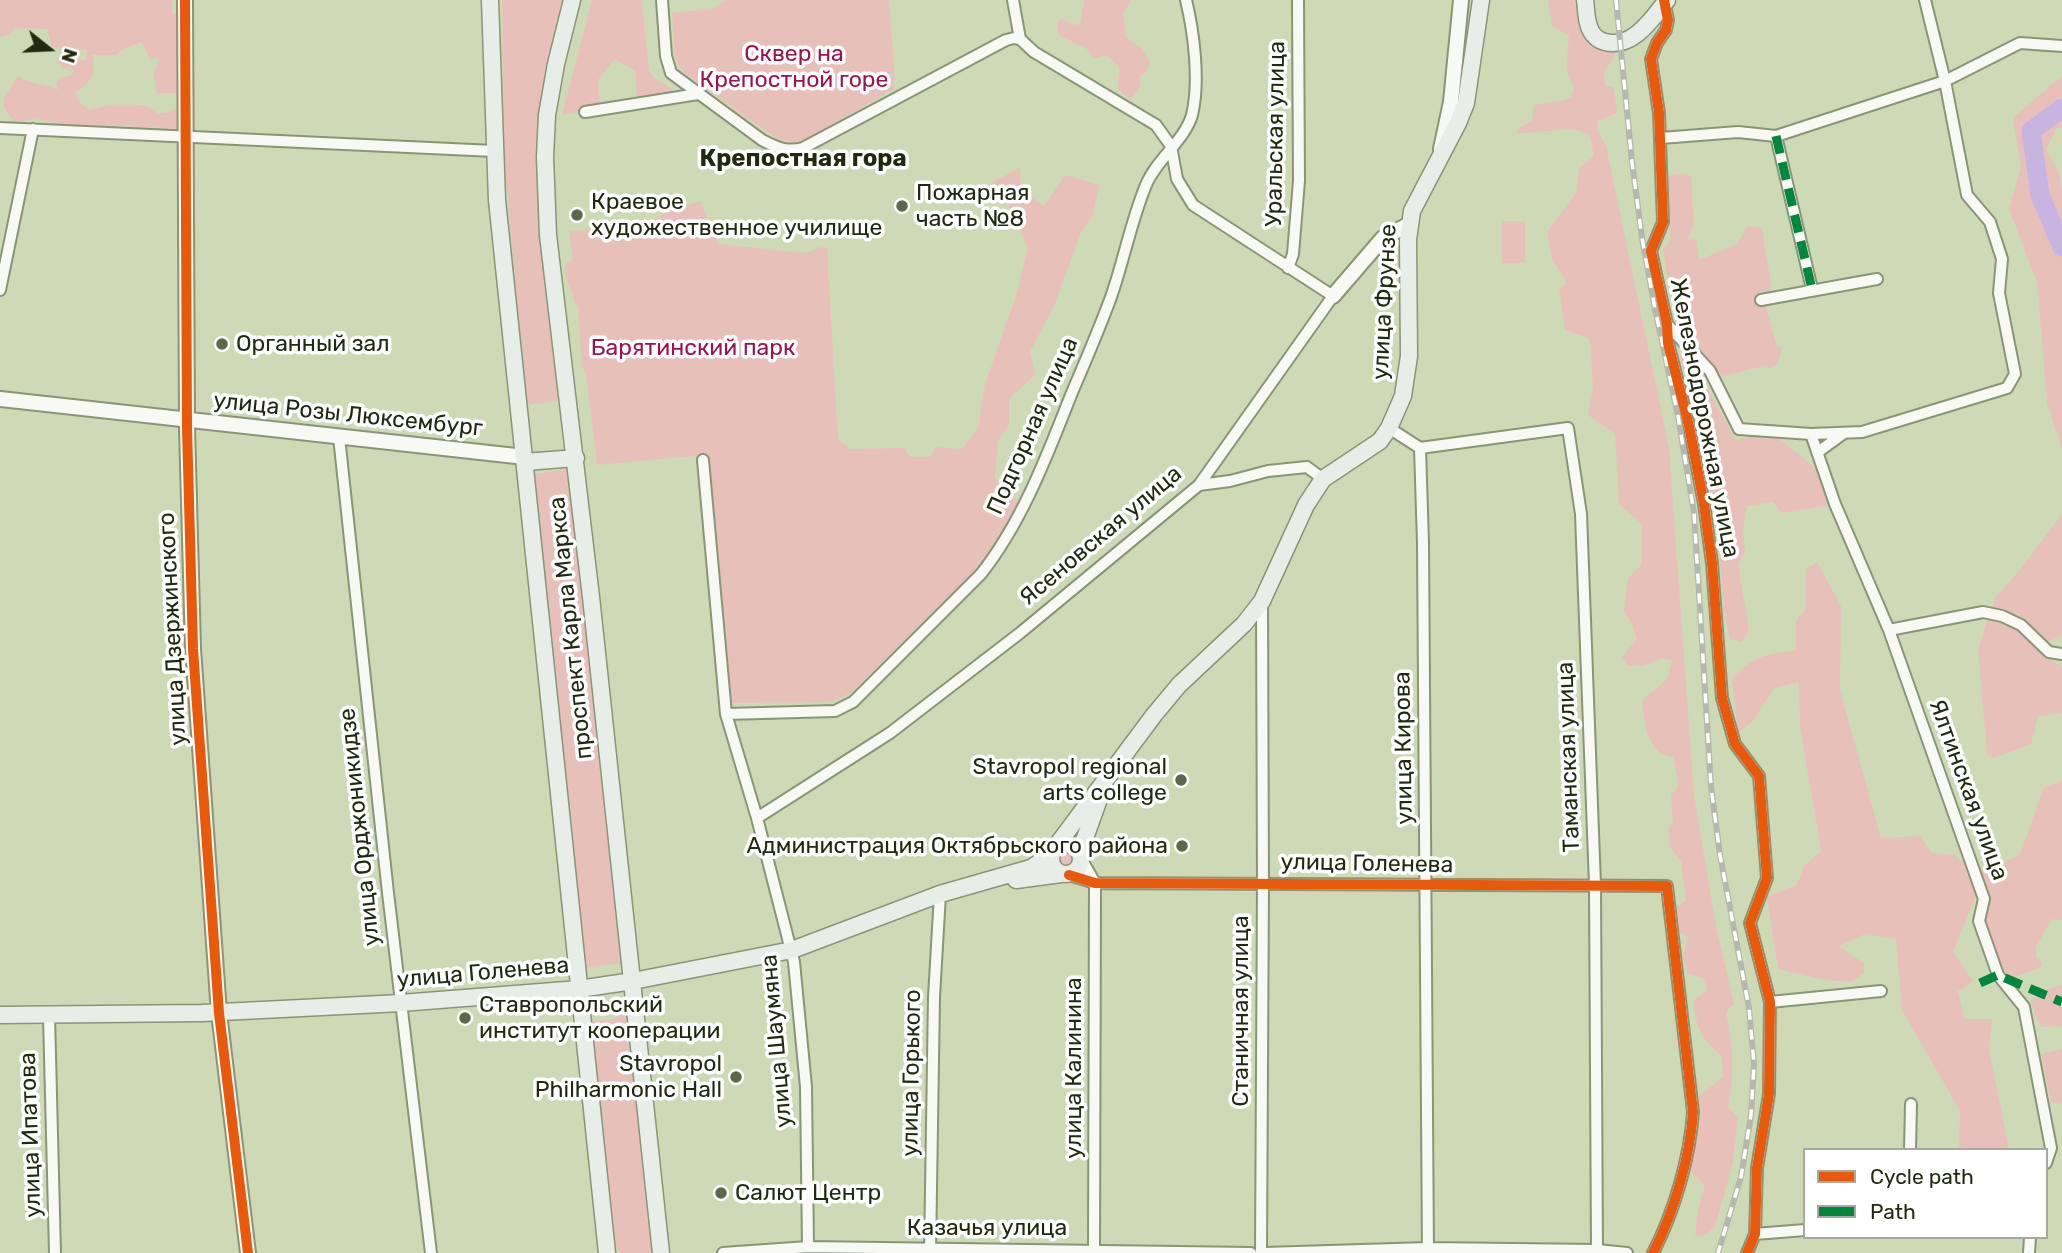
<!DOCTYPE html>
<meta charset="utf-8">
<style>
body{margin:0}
#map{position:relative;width:2062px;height:1253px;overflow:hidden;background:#cddab5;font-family:Rubik,sans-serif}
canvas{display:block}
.legend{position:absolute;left:1803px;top:1148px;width:245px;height:91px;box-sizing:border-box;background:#fff;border:2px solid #a6a99f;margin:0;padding:9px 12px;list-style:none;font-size:21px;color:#21290f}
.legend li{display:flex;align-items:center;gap:14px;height:35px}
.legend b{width:35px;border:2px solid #a6a99f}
.north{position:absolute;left:14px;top:14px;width:70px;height:70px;-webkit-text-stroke:5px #fff;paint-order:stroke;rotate:108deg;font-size:19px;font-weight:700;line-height:28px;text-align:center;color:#21290f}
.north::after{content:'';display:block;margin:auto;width:24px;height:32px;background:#21290f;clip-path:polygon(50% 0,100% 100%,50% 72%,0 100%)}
</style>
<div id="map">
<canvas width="2062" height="1253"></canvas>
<ul class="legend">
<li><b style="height:9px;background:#e8590c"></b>Cycle path</li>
<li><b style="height:9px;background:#00873e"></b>Path</li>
</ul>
<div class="north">N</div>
</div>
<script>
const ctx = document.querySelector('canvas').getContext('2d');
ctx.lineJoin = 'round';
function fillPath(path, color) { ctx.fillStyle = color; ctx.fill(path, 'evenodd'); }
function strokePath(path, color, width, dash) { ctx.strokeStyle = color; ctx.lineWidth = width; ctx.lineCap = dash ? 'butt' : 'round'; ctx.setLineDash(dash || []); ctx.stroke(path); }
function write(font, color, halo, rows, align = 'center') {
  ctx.font = font + ' Rubik,sans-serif'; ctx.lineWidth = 7; ctx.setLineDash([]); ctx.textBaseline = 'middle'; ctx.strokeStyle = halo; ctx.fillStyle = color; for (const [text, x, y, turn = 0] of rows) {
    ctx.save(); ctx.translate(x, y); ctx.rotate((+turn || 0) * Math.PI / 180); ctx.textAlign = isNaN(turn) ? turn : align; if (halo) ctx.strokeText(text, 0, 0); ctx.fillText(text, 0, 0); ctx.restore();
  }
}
const green = new Path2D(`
 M0 0H172V13L178 15 181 44 177 50 181 56 183 88 178 93H157L153 73 159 62 157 57 150 60 142 42 123 49 116 55H92C98 72 90 84 75 93L80 103 89 110 105 106 145 105 157 113H165L180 107 190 118 174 137 157 126 136 129 127 125 98 129 89 139 77 138 74 133H60L55 124 37 118 19 123 13 120 4 108V99L18 76C31 85 44 83 58 90L56 82 62 77 72 75 74 69 62 68 57 60 61 54 72 53 79 61 86 59 87 50C75 47 64 50 52 46L47 29 14 28 10 35 0 37Z
 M502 0H567L545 98 565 400 529 405 525 398 504 152Z
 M592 0H642L649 71 657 80 680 94 637 100 635 71 615 59 598 80 600 109 562 115Z
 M726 0H889L895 80 893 81 894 89 808 138 795 142 779 140 683 72 675 58 672 13 713 9Z
 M1084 0H1131L1123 14 1126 37 1142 49 1150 61 1148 70 1139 78 1141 85 1131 100 1118 89 1119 67 1107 55 1093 58 1087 49 1059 35 1057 23 1061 19 1075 25 1080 24Z
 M1548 0H1582L1585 25 1616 49 1614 58 1604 72 1606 86 1614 87 1617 113 1597 121V129L1606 146 1669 448 1694 795 1716 926 1734 1004 1726 1012C1733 1045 1735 1074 1728 1107L1738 1117 1733 1163 1715 1227 1704 1236 1695 1235 1698 1210 1705 1185 1690 1171 1696 1137 1699 1096 1723 1077 1722 1056C1701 1038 1695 1029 1694 1000L1707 990 1704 979 1688 973 1683 958 1688 937 1679 932 1677 907 1686 901 1681 861 1670 847 1668 828 1673 822 1671 795 1679 786 1673 757C1667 755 1661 755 1657 750 1646 739 1643 716 1642 701L1668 678 1672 660 1661 658 1644 666 1627 665 1622 657 1637 639 1632 624 1624 611 1628 578 1642 564V524L1619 504 1615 434 1588 415 1593 388 1590 339 1565 330 1559 289 1567 283 1552 259 1547 232 1576 193 1579 169 1594 156 1589 134 1572 129 1515 134 1519 128 1532 121 1534 105 1563 101 1571 98 1574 88 1566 69 1569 36 1552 26Z
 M2062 76V128H2057L2046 149 2058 171 2062 191V449L2047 403 2037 282 2009 209 2021 167 2013 118Z
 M1020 167 1021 190 1044 206 1065 175 1099 185 1093 215 1081 232 1054 306 1030 352 1035 375 1009 399V425L998 441 995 478 1004 495 1021 502 977 569 849 694 831 702 730 703 712 497 707 492 695 456 597 465 586 373 582 367 578 306 575 304C573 289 562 276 566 263L573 259 569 231 619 228 625 222 634 221 647 227 667 211 700 201 718 244 805 253 821 247 827 248 838 439 850 449 904 448 910 457H930L936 447 962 449 978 428 985 384 1016 296 1028 248 1004 196 989 194 987 186Z
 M1684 173 1691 176 1694 224 1688 239 1696 240 1699 260 1737 244 1748 226 1762 228 1771 284 1766 307 1777 347 1782 348 1777 365 1770 369 1765 366 1722 376 1684 330 1670 294 1663 249 1671 240 1666 176Z
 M1502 221H1525V263H1502Z
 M1684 353 1700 374 1736 441 1752 436 1777 437 1817 469 1832 505 1782 513 1773 502 1747 506 1743 530 1745 553 1738 564 1749 629 1742 642 1730 639 1724 608 1716 516 1687 376 1679 356Z
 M573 469 625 963 584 968 533 474Z
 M2062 514V635L2035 649 2062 667V713L2038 716 2031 744 1994 758 1987 755 1978 649 1995 598 2020 570Z
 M1817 562 1841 606 1840 690 1881 838 1920 836 1932 853 1955 855 1971 871 1978 891 1953 952 1973 981 1958 991 1964 1019H1992L1989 1049 2009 1150H1959L1960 1111 1902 1010 1896 939 1865 934 1838 946 1864 963V973L1851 982 1825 980 1778 969 1767 897 1797 885 1804 866 1821 851 1800 726 1799 682 1774 688 1752 722 1738 733 1732 679C1754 655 1765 655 1796 650V620L1806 609V569Z
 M2062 780V920L2052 919 2036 947V957L2042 962V967L2013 978 2001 973 1984 920 1977 873 2020 855 2043 789Z
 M1055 860a11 11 0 1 1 22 0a11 11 0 1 1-22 0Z
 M2062 985V1026L2041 1027 2030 1001 2049 989Z
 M630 1009 659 1253H621L613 1245 590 1021 615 1019 620 1014Z
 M2062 1049V1104L2051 1102 2041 1054Z`);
const river = new Path2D(`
 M2062 108 2031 131 2040 195 2062 247`);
const minor = new Path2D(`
 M662 0 666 56 671 73 762 140C777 148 787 152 803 148L1006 40 1014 38 1020 39
 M1013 0 1020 39
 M1664 0 1668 20 1666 30 1657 43 1651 59 1659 113 1663 222 1651 251 1667 324 1668 343 1689 426 1704 504 1712 563 1722 698 1735 744 1759 776 1767 878 1750 923 1770 1002 1769 1094 1757 1168 1755 1234 1747 1253
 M585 112 698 94
 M0 128 494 151
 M1776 136 1812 289
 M1661 138 1738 132 1776 136 1945 81 2020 43 2062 46
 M1288 268 1293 254 1299 181 1298 0
 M0 290 33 129
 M1761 300 1877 279
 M1667 324 1710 371 1739 429 1811 434 1862 432 2007 388 2015 374 1999 293 2002 259 1990 222 1967 195 1945 81 1925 0
 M1389 428 1420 448 1423 543 1428 1253
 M1811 434 1835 504 1889 630 1984 899 1979 921 1998 975 2024 1007 2051 1148 2046 1163
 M339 437 388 893 431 1253
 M1420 448 1568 428 1581 514 1595 885 1597 1253
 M1818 452 1844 433
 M703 460 726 714 757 818 794 962 806 1087 808 1247
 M1199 485 1230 481 1268 471 1307 467 1323 479
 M1889 630 1983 612 2002 616 2021 625 2049 652 2062 654
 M726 714 835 711 853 702 981 574C1022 522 1047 456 1071 395 1085 362 1099 330 1111 297 1124 260 1131 221 1146 185 1156 160 1185 140 1192 115 1200 82 1194 33 1186 0
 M757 818 890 733 1020 633 1199 485 1333 296 1193 205 1177 179 1171 146 1156 125 1034 52 1020 39
 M1082 860 1095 883
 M1069 875 1095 883 1667 886 1693 1112C1690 1158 1674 1212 1653 1253
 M1770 1002 1881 991
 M49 1016 55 1253
 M1910 1150 1911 1104
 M1755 1234 1805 1230
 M723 1253 808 1247 1251 1253
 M930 1253 934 997 940 894
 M1094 1253 1095 883
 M1261 1253 1263 884 1262 601
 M1264 1253 1428 1248 1597 1250 1627 1253
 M2029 1253 2030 1237`);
const tertiary = new Path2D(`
 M185 0 187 427 193 649 219 1013 248 1253
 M1441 149 1451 102 1461 0
 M1333 296 1383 238 1410 224
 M0 399 525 457`);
const secondary = new Path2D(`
 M490 0 497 200 607 1253
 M572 0 556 64 547 115 545 157 548 235 591 597 661 1253
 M1585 0C1586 7 1586 15 1588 23 1590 32 1596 40 1605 42 1633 49 1652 19 1667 0
 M525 462 576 458
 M1051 859a15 15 0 1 1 30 0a15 15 0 1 1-30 0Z
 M1054 849 1154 715 1179 685 1244 624 1262 601 1306 505 1323 479 1380 441 1389 428 1403 396 1409 356 1408 240 1412 211 1458 123 1466 103 1481 0
 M1080 852 1099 799
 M1016 880 1061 874
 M0 1015 202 1013 401 1003 579 989 633 981 792 950 940 894 1031 868 1050 855`);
const rail = new Path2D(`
 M1616 0 1632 162 1642 238 1655 309 1678 416 1694 513 1711 787 1720 855 1749 1008 1754 1064 1751 1115 1741 1177 1718 1253`);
const quiet = new Path2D(`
 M1776 136 1812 289
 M1980 983 1998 975 2062 1002`);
const cycleway = new Path2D(`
 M185 0 187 427 193 649 219 1013 248 1253
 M1664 0 1668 20 1666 30 1657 43 1651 59 1659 113 1663 222 1651 251 1667 324 1668 343 1689 426 1704 504 1712 563 1722 698 1735 744 1759 776 1767 878 1750 923 1770 1002 1769 1094 1757 1168 1755 1234 1747 1253
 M1069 875 1095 883 1667 886 1693 1112C1690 1158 1674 1212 1653 1253`);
const markers = [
 [902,206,7,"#5d6749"],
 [577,215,7,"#5d6749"],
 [222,344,7,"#5d6749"],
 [1181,780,7,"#5d6749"],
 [1182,846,7,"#5d6749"],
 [465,1018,7,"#5d6749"],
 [736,1077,7,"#5d6749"],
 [721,1193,7,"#5d6749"]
];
const parkNames = [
 ["Сквер на",794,54],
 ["Крепостной горе",794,80],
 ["Барятинский парк",693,348]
];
const streetNames = [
 ["Уральская улица",1276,134,-89],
 ["улица Фрунзе",1385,302,-87],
 ["улица Розы Люксембург",348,415,6],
 ["Железнодорожная улица",1704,418,79],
 ["Подгорная улица",1033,426,-66],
 ["Ясеновская улица",1101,536,-40],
 ["проспект Карла Маркса",571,628,-96],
 ["улица Дзержинского",173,629,-93],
 ["улица Кирова",1404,748,-91],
 ["Таманская улица",1569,757,-92],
 ["Ялтинская улица",1968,790,70],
 ["улица Орджоникидзе",360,827,-96],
 ["улица Голенева",1367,864,1],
 ["улица Голенева",483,973,-5],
 ["Станичная улица",1241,1011,-90],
 ["улица Шаумяна",777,1041,-95],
 ["улица Калинина",1074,1068,-90],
 ["улица Горького",912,1073,-89],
 ["улица Ипатова",31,1135,-92],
 ["Казачья улица",987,1228]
];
const poiNames = [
 ["Пожарная",916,193],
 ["часть №8",916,219],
 ["Краевое",591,202],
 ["художественное училище",591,228],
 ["Органный зал",236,344],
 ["Stavropol regional",1167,767,"right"],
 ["arts college",1167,793,"right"],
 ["Администрация Октябрьского района",1168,846,"right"],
 ["Ставропольский",479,1005],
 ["институт кооперации",479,1031],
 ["Stavropol",722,1064,"right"],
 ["Philharmonic Hall",722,1090,"right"],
 ["Салют Центр",735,1193]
];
const neighbourhoodNames = [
 ["Крепостная гора",803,159]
];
fillPath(green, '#e8c0ba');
strokePath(river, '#c7b4e0', 19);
strokePath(minor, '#8a9477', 14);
strokePath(tertiary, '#8a9477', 18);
strokePath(secondary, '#8a9477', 19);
strokePath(minor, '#f8f9f4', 10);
strokePath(tertiary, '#f8f9f4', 14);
strokePath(secondary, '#e7eee8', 16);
strokePath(rail, '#b4b8ae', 6);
strokePath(rail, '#fff', 3.5, [10]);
strokePath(quiet, '#00873e', 9, [18, 9]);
strokePath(cycleway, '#e8590c', 10);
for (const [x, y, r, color] of markers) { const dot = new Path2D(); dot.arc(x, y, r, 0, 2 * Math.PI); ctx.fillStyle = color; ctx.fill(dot); strokePath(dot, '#fff', 2.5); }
write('23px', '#9b124c', '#fff', parkNames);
write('23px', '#21290f', '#fff', streetNames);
write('23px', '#21290f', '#fff', poiNames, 'left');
write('bold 24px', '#21290f', '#fff', neighbourhoodNames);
</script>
